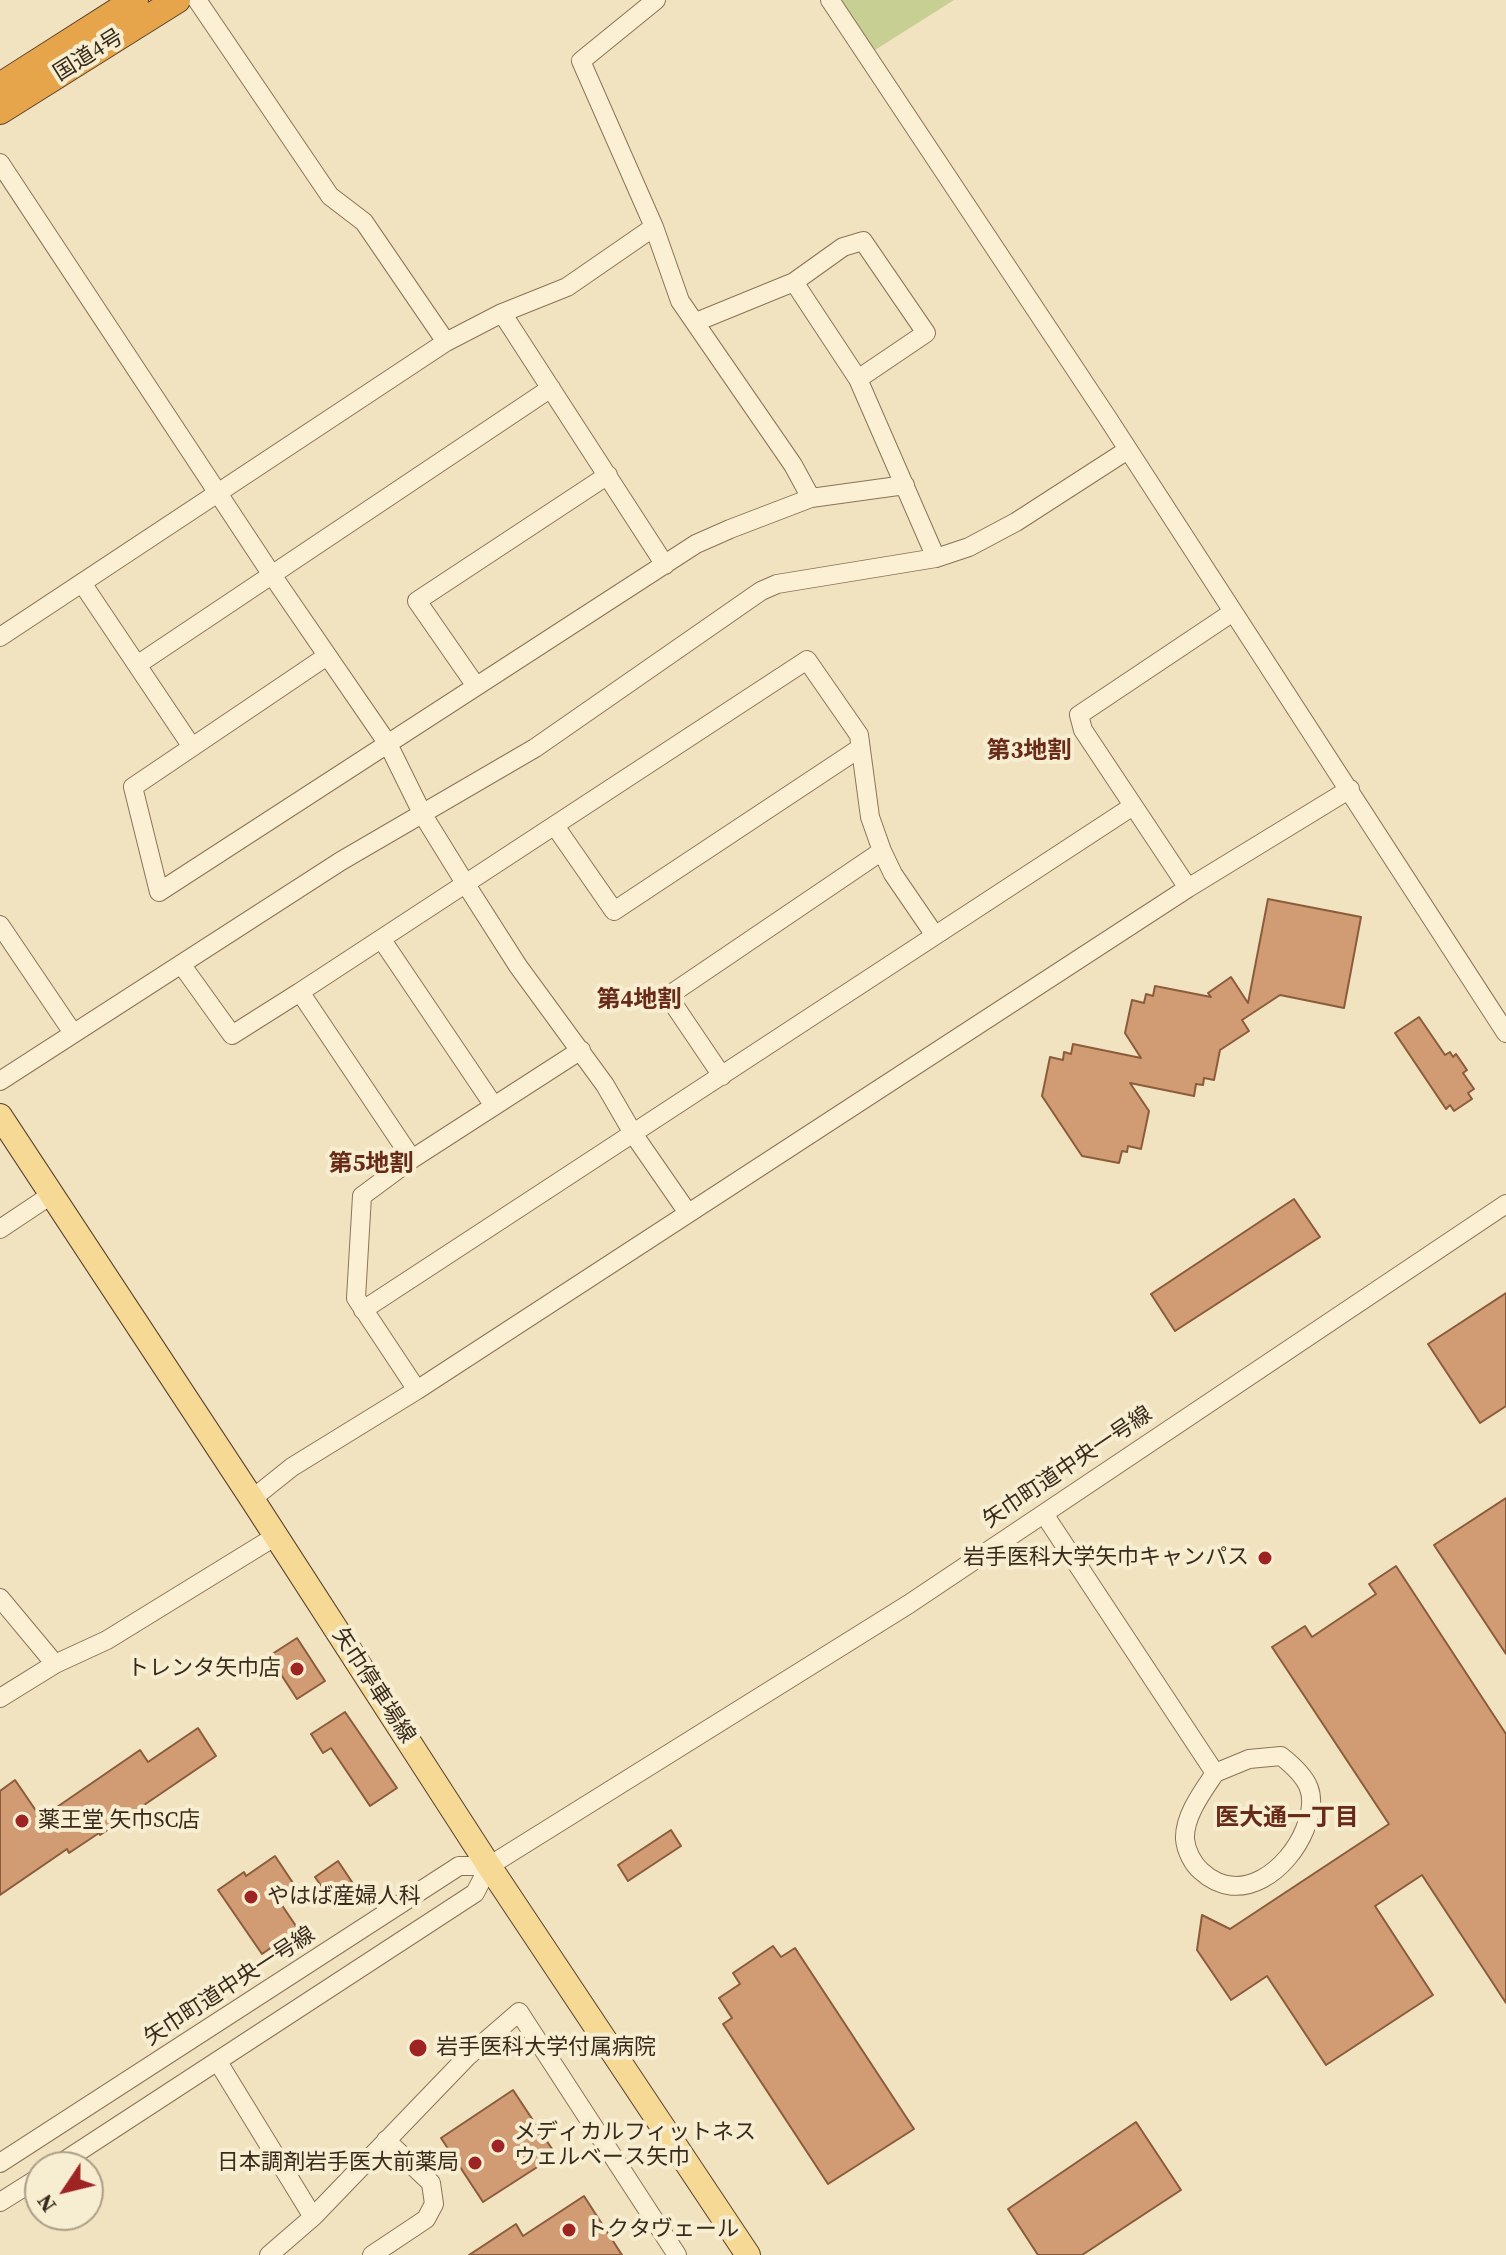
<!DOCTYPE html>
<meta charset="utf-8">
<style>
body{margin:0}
#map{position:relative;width:1506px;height:2255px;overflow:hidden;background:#f1e3c0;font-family:"Source Serif 4",serif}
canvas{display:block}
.north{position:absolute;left:24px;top:2151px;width:80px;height:80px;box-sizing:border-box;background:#f7edd0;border:2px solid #ab9f88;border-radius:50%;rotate:235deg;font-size:22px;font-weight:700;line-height:32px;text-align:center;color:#392b1c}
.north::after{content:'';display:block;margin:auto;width:28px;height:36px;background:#9e2423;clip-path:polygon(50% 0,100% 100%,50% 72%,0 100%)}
</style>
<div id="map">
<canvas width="1506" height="2255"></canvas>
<div class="north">N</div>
</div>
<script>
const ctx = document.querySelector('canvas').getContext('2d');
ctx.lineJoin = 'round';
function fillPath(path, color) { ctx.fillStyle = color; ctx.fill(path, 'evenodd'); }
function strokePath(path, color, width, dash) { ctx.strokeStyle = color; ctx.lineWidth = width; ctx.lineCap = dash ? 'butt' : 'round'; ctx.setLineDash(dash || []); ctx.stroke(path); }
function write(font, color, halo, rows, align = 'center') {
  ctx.font = font + ' "Source Serif 4","Noto Sans JP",serif'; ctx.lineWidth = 8; ctx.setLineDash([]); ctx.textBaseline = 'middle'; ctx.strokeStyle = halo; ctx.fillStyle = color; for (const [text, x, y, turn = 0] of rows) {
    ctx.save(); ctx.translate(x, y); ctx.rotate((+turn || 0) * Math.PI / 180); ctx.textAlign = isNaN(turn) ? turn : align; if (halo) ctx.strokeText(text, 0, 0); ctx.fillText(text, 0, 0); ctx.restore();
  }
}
const green = new Path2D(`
 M837 0H954L875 50Z`);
const building = new Path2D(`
 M1268 899 1361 917 1344 1008 1280 995 1242 1020 1249 1031 1220 1050 1214 1080 1204 1078 1203 1085 1196 1084 1194 1096 1130 1083 1149 1111 1141 1149 1128 1146 1127 1152 1122 1151 1119 1163 1082 1156 1042 1096 1050 1057 1063 1060 1064 1052 1071 1054 1073 1044 1141 1058 1125 1033 1132 1000 1144 1003 1146 994 1153 996 1155 986 1211 997 1208 993 1231 977 1248 1003Z
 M1419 1017 1445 1055 1450 1052 1453 1057 1456 1054 1467 1070 1463 1073 1474 1089 1468 1093 1472 1099 1454 1111 1450 1105 1446 1109 1395 1033Z
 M1294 1199 1320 1237 1175 1331 1151 1294Z
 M1506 1293V1406L1480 1423 1428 1344Z
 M1506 1498V1654L1434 1545Z
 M1396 1566 1506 1734V2003L1422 1875 1375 1906 1433 1995 1326 2065 1267 1976 1231 2000 1197 1950 1202 1915 1230 1929 1389 1824 1272 1647 1305 1626 1312 1637 1376 1594 1369 1584Z
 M297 1638 325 1681 297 1699 269 1656Z
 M345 1712 397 1788 370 1806 331 1748 323 1753 311 1734Z
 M198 1728 216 1756 100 1835 99 1833 69 1853 67 1849 0 1895V1791L15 1780 41 1818 140 1750 148 1762Z
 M671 1830 681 1846 628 1881 618 1865Z
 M275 1856 295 1886 277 1898 298 1929 262 1954 218 1890 244 1872 246 1876Z
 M338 1861 356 1888 333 1903 315 1877Z
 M773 1946 781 1957 795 1948 914 2129 828 2184 723 2024 732 2018 719 1998 740 1984 733 1973Z
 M513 2090 556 2155 483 2202 441 2138Z
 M1136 2122 1181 2190 1082 2255H1038L1008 2209Z
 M584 2196 622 2255H469L516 2224 523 2236Z`);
const minor = new Path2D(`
 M656 0 581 61 654 227 680 301 793 465 811 498
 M830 0 1107 417 1506 1033
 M0 163 272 575 388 744 423 815 465 883 518 966 605 1085 634 1135 688 1213
 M654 227 567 287 502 313 665 565
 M794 282 858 379 936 558
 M696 322 794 282 843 247 863 241 926 333 858 379
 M446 342 502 313
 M82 583 192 747
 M0 637 446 342 364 222 330 196 197 0
 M327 656 133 787 159 892 696 544 730 529 811 498 905 485
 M137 665 551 388
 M476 686 417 601 608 475
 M555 826 614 911 860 748
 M1188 888 1083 730 1079 715 1233 612
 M0 925 73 1033
 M382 940 494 1106
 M181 964 232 1035 300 992
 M722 1076 668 996 882 851
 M0 1081 341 861 535 748 761 591 777 584 936 558 969 547 1016 522 1126 451
 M412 1159 300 992 807 660 859 735 870 817 882 851 893 874 934 934
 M0 1229 51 1195
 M363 1310C621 1144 875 972 1133 806
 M417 1390 356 1298 362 1196 412 1159 581 1050
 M252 1499 292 1467 417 1390 1188 888 1350 789
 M1044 1514 1215 1773 1249 1759 1281 1756C1309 1778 1319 1794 1305 1829 1289 1869 1241 1908 1201 1871 1193 1864 1186 1851 1185 1839 1184 1816 1203 1791 1215 1773
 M0 1598 55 1664
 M0 1698 55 1664 107 1640 276 1536
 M218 2062 313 2217
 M0 2163 459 1866H489
 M55 2167 475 1893 489 1866 909 1604 1506 1204
 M0 2202 40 2177
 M269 2255 313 2217 467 2057 519 2012 677 2255
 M372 2255 426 2219 434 2204 431 2183 386 2140`);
const major = new Path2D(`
 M0 1116 252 1499 489 1866 748 2255`);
const highway = new Path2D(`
 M0 86 135 0
 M0 111 177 0`);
const markers = [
 [1265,1558,8,"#9e2423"],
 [297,1669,8,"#9e2423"],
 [22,1821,8,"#9e2423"],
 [251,1897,8,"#9e2423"],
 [418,2048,10,"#9e2423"],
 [498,2146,8,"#9e2423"],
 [475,2163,8,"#9e2423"],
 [569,2230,8,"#9e2423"]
];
const streetNames = [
 ["国道4号",89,56,-32],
 ["矢巾町道中央一号線",1068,1468,-34],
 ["矢巾停車場線",373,1686,57],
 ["矢巾町道中央一号線",230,1987,-33]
];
const poiNames = [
 ["岩手医科大学矢巾キャンパス",1249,1558,"right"],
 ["トレンタ矢巾店",281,1669,"right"],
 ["薬王堂 矢巾SC店",38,1821],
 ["やはば産婦人科",267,1897],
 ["岩手医科大学付属病院",436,2048],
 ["メディカルフィットネス",514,2133],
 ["ウェルベース矢巾",514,2158],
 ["日本調剤岩手医大前薬局",459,2163,"right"],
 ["トクタヴェール",585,2230]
];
const neighbourhoodNames = [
 ["第3地割",1029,752],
 ["第4地割",639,1001],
 ["第5地割",371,1165],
 ["医大通一丁目",1287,1819]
];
fillPath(green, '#c7cf93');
fillPath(building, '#d19c73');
strokePath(building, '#8b5c3b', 2);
strokePath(minor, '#8b7357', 20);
strokePath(major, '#58412b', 26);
strokePath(highway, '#58412b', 28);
strokePath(minor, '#fbf0d4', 18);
strokePath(major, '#f6d995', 24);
strokePath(highway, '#e6a44b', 26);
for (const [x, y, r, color] of markers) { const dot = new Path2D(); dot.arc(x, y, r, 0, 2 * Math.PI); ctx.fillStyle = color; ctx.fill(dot); strokePath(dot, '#f7edd0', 3); }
write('22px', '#392b1c', '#f7edd0', streetNames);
write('22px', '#392b1c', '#f7edd0', poiNames, 'left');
write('bold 24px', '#692b19', '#f7edd0', neighbourhoodNames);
</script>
